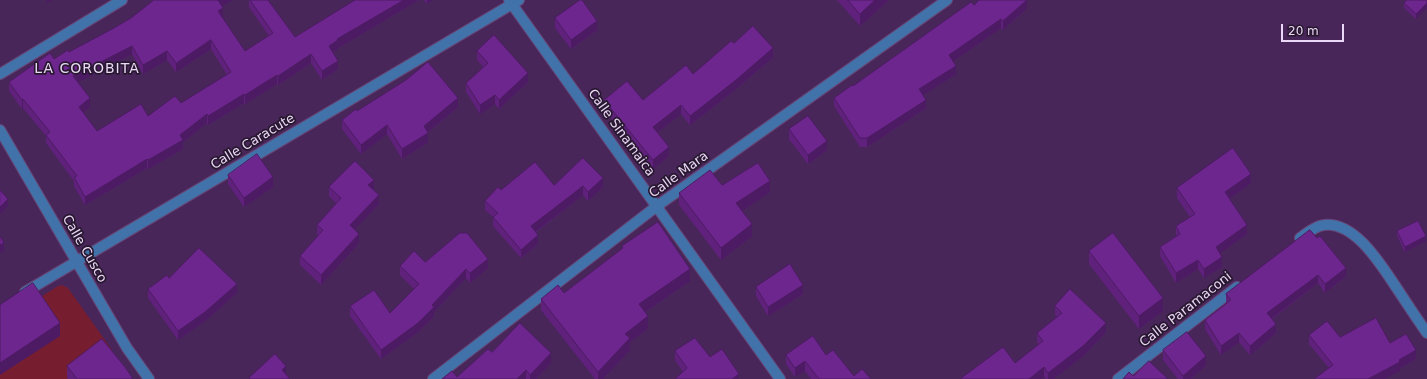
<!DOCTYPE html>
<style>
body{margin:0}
#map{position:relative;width:1427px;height:379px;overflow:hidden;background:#49265a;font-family:"DejaVu Sans",sans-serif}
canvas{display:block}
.scale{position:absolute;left:1281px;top:24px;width:63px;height:18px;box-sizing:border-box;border:2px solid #ebd7f6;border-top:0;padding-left:5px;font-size:12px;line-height:14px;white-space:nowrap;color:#ebd7f6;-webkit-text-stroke:3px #27182f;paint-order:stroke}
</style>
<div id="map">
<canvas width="1427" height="379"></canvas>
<div class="scale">20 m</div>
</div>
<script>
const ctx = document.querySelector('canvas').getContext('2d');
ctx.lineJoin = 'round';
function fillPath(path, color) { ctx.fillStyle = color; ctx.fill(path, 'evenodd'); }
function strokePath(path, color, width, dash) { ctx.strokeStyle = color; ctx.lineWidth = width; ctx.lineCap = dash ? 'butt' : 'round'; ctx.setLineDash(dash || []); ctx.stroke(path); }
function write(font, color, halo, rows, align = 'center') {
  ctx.font = font + ' "DejaVu Sans",sans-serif'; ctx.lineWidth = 3.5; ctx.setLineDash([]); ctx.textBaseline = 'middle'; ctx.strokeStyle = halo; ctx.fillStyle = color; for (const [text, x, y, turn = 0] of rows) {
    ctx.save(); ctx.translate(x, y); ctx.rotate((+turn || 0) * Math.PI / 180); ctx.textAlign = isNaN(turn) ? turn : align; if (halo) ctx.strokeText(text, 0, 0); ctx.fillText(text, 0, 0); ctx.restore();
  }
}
const green = new Path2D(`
 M62 285 68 288 112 350 75 379H0V323L58 286Z`);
const minor = new Path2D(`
 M509 0 780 379
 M0 74 122 0
 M0 130 127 348 149 379
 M1300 238C1307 233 1315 226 1324 225 1356 221 1383 268 1398 290 1408 305 1417 319 1427 333
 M25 292 519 0
 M433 379 657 206 947 0
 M1118 379 1237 287`);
const wall = new Path2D(`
 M249 0H268L295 37 355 0H419L338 48V49L333 52 338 69 322 80 311 63 278 85 277 84 245 104 244 103 208 125 207 123 183 142V149L148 169 147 168 85 205 74 186V181L46 143V136L23 108 22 109 9 91V82L54 59 69 52 222 6 223 17H222L245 51 269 36 249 7ZM211 49 227 75 181 103 148 116 97 131 83 113 90 107 78 82 132 54 143 74 167 60 176 72Z
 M424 0H433L427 4Z
 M837 0H889L860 26Z
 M1427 0 1416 19 1404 8V3Z
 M974 5 1027 8 1003 30 1001 28 953 61 956 74 923 95 926 108 867 147H860L834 106V98L853 86Z
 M555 18 597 30 571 49 555 28Z
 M734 43 773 57 736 89 690 125 681 114 657 133 669 156 653 169 604 109V100H643L693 74Z
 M477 51 528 82 499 109 495 104 480 114 466 92V83L483 67 477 60Z
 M458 107 428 132V142L402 159 387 134 361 154 342 129V120L357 111Z
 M789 129 827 150 808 164 789 139Z
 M228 175 273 187 244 207 228 184Z
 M1251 183 1229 199 1247 234 1220 253 1222 267 1204 278 1198 269 1176 283 1160 256V247L1176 236V226L1190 217 1177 198V188Z
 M554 185 603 187 588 201 583 195 536 232 538 244 521 258 493 226V217L485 210V201Z
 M722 185 770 192 742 211 752 236 721 260 679 205V193Z
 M329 187 374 189 373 190 379 204 354 229 359 243 321 285 300 265V256L318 236 317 234V225L336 203 329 196Z
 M1310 230 1346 276 1325 293 1318 283 1272 319 1276 333 1250 355 1239 342 1221 355 1205 329V320L1226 303V294Z
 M1397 231 1426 241 1405 252 1397 236Z
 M622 246 690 281 645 312 648 328 630 342V350L603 379H595L541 310V299L564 293 622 249Z
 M1089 251 1163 311 1139 329 1089 264Z
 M425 262 488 268 470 283 466 278 434 312V316L418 332 381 359 350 316V306L390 313 414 289 400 275V266Z
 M169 278 237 293 205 321 178 340 148 298V289Z
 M756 287 803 294 768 316 756 296Z
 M1055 306 1106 332 1083 356 1053 379H1046L1044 377 1041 379H960L1015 363 1039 345 1037 342V333L1057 317 1055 315Z
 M1309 335 1340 337 1390 343 1416 359 1400 368V371L1329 368 1309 344Z
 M1163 350 1206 365 1191 379H1178L1163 360Z
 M675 351 710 357 739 379 683 372 675 360Z
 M492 352 551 363 536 379H442L457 377Z
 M786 355H826L854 376 871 379H811L805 371 795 377 786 364Z
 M67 366 133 379H68L67 378Z`);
const shadedWall = new Path2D(`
 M47 0H52L47 3Z
 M218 0H233L218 9Z
 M404 0H419L338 48V49L329 54V46L337 39Z
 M427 0H433L427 4Z
 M875 0H889L860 26V14Z
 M1027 0V8L1003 30V21Z
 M1427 3V8L1416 19V14Z
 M223 8V17L218 20V11Z
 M1001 19V28L949 64V55Z
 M597 21V30L571 49V40Z
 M211 40V49L176 72V63Z
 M132 46V54L73 85V76Z
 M773 48V57L736 89 690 125V116Z
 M167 51V60L143 74V65Z
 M311 54V63L278 85V76Z
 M338 61V69L322 80V71Z
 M956 66V74L919 98V89Z
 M528 73V82L499 109V100Z
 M277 75V84L245 104V95Z
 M244 94V103L208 125V116Z
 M495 95V104L480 114V105Z
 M90 98V107L79 116V107Z
 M458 98V107L424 135V126Z
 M23 99V108L22 109V100Z
 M926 100V108L867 147V138Z
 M681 105V114L653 136V127Z
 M207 114V123L183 142V149L148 169V160Z
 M387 125V134L361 154V145Z
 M428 133V142L402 159V149Z
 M827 141V150L808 164V155Z
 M669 147V156L653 169V160Z
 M147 159V168L85 205V197Z
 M1251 174V183L1225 202V192Z
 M273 177V187L244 207V198Z
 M603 178V187L588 201V192Z
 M374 180V189L368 194V185Z
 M770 181V192L736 215V203Z
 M583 186V195L531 235V226Z
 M379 195V204L350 234V225Z
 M8 199V206L0 214V207Z
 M752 224V236L721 260V248Z
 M1247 225V234L1216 256V247Z
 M359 234V243L321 285V275Z
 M538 235V244L521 258V250Z
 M1426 236V241L1405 252V247Z
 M4 243V251L0 253V245Z
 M1222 257V267L1204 278V269Z
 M488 259V268L470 283V273Z
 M1198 260V269L1176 283V273Z
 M1346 268V276L1325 293V284Z
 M466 269V278L434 312V316L418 332 381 359V350L432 305Z
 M690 269V281L639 316V304Z
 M1318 275V283L1267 322V313Z
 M237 284V293L205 321 178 340V331Z
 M803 285V294L768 316V307Z
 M1163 298V311L1139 329V316Z
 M648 316V328L630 342V350L603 379H598V372L625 334Z
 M60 323V336L0 375V363Z
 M1106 323V332L1083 356 1053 379H1048V373Z
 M1276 324V333L1250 355V346Z
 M1239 333V342L1221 355V346Z
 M1416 350V359L1400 368V371L1384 379H1368Z
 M551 353V363L536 379H530V375Z
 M1206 356V365L1191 379H1183V376Z
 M805 361V371L795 377V368Z
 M286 366V374L282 370Z
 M1044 367V377L1041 379H1029Z
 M526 370V379H517Z
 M739 374V379H732Z`);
const building = new Path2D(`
 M154 0H218L223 8 218 11 245 51 273 33 250 0H268L295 37 355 0H404L337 39 338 40 329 46 338 61 322 71 311 54 278 76 277 75 245 95 244 94 208 116 207 114 180 135 183 140 148 160 147 159 85 197 74 177 77 176 46 135 50 132 23 99 22 100 9 82 50 53 54 59 68 50 69 52 114 28 131 18ZM211 40 231 72 181 103 175 96 148 116 141 104 97 131 79 107 90 98 73 76 132 46 143 65 167 51 176 63Z
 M580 0H582L597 21 571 40 555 18Z
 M848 0H875L860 14Z
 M979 0H1027L1003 21 1001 19 949 55 956 66 919 89 926 100 867 138H860L834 98 852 85 853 86 971 2 974 5Z
 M1407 0H1427V3L1416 14 1404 3Z
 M753 26 773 48 736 80 690 116 681 105 653 127 669 147 653 160 604 100 627 81 643 100 686 65 693 74 731 41 734 43Z
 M494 35 528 73 499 100 495 95 480 105 466 83 488 63 477 51Z
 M428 62 458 98 424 126 428 133 402 149 387 125 361 145 342 120 356 109 357 111 406 80Z
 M808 116 827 141 808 155 789 129Z
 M1233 148 1251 174 1225 192 1247 225 1216 247 1222 257 1204 269 1198 260 1176 273 1160 247 1180 234 1176 226 1195 214 1177 188Z
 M257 154 273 177 244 198 228 175Z
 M583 158 603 178 588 192 583 186 531 226 538 235 521 250 493 217 498 213 485 201 498 187 501 190 535 162 554 185Z
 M355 161 374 180 368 185 379 195 350 225 359 234 321 275 300 256 323 230 317 225 341 198 329 187Z
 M758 163 770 181 736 203 752 224 721 248 679 193 710 170 722 185Z
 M0 190 8 199 0 207Z
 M1418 221 1426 236 1405 247 1397 231Z
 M658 222 690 269 639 304 648 316 625 334 630 338 598 372 541 299 558 285 564 293 623 248 622 246Z
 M1310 230 1317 238 1320 236 1346 268 1325 284 1318 275 1267 313 1276 324 1250 346 1239 333 1221 346 1205 320 1231 300 1226 294Z
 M460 233H467L488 259 470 273 466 269 432 305 434 307 418 323 381 350 350 306 374 290 390 313 419 284 400 266 414 251 425 262Z
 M1113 233 1163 298 1139 316 1089 251Z
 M0 236 4 243 0 245Z
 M199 248 237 284 205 312 178 331 148 289 167 275 169 278Z
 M790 264 803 285 768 307 756 287Z
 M33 283 60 323 0 363V305Z
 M1070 289 1106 323 1083 346 1048 373 1044 367 1029 379H960L1003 347 1015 363 1043 341 1037 333 1062 313 1055 306Z
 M1376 318 1390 343 1406 334 1416 350 1399 360 1400 362 1368 379H1314L1333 365 1309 335 1327 321 1340 337Z
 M520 323 551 353 530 375 526 370 517 379H442L452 371 457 377 488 349 492 352Z
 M1187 332 1206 356 1183 376 1163 350Z
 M813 336 826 355 833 350 854 376 862 369 871 379H819L805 361 795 368 786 355Z
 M695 338 710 357 722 349 739 374 732 379H675L687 368 675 351Z
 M102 339 125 367 133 379H77L67 366Z
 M275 354 286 366 282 370 290 379H250L249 378Z
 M1149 361 1168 379H1123L1129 372 1133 376Z`);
const streetNames = [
 ["Calle Sinamaica",621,133,54],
 ["Calle Caracute",253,142,-31],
 ["Calle Mara",679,175,-36],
 ["Calle Cusco",84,249,60],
 ["Calle Paramaconi",1186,310,-38]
];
const neighbourhoodNames = [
 ["LA COROBITA",87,69]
];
fillPath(green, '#771d30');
strokePath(minor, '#664676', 12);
strokePath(minor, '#4172a9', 10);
fillPath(wall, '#5f217b');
fillPath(shadedWall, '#4d1b64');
fillPath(building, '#6e268f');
strokePath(building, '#4d1b64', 1);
write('13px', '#ebd7f6', '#27182f', streetNames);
ctx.letterSpacing = '1px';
write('14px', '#ebd7f6', '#27182f', neighbourhoodNames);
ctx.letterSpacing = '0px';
</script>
